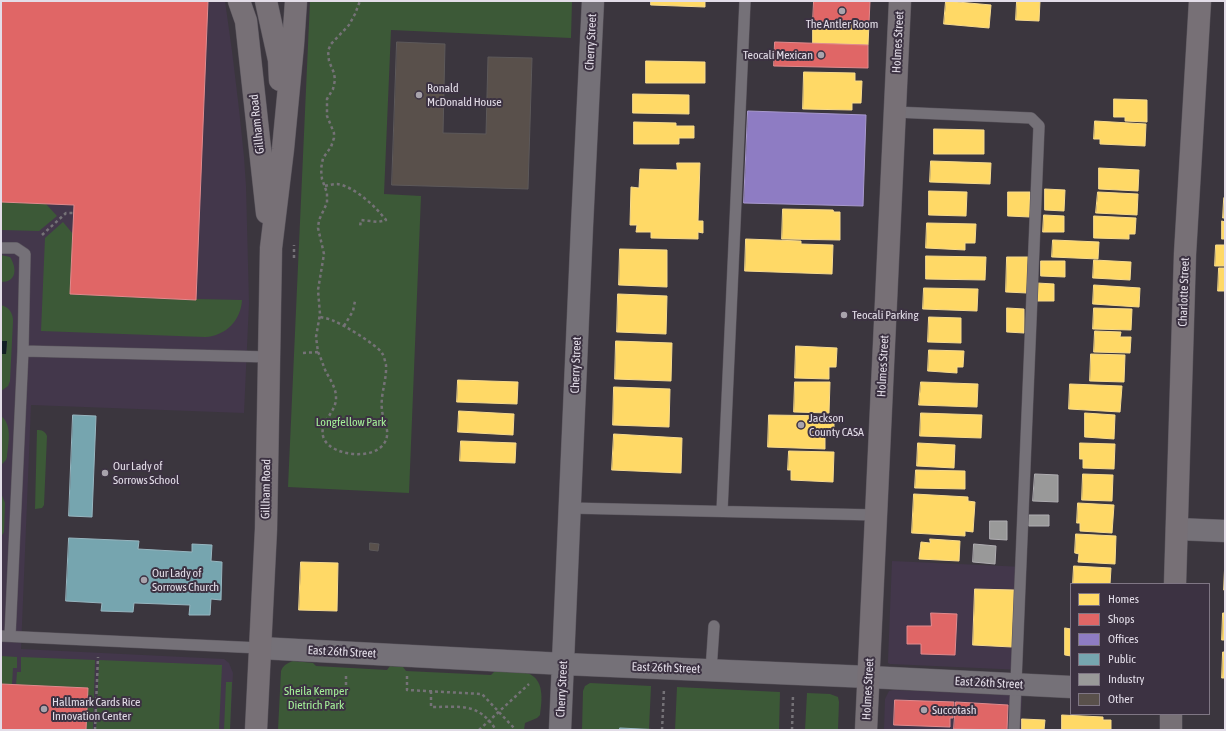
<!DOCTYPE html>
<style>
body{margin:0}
#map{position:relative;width:1226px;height:731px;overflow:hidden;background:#3b363e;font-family:"Asap Condensed",sans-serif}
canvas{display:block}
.frame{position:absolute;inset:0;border:2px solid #e3dde8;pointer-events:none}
.legend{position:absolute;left:1070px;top:583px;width:140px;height:132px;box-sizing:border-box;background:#3c3242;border:1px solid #7f7684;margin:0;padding:5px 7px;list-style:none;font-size:12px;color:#e3dde8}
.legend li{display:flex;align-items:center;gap:8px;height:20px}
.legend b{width:20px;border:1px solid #7f7684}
</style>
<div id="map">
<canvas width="1226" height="731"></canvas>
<div class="frame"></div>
<ul class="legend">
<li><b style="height:11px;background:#ffd966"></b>Homes</li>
<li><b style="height:11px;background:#e06666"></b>Shops</li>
<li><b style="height:11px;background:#8e7cc3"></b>Offices</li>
<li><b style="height:11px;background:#76a5af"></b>Public</li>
<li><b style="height:11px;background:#999"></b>Industry</li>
<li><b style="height:11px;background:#59504b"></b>Other</li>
</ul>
</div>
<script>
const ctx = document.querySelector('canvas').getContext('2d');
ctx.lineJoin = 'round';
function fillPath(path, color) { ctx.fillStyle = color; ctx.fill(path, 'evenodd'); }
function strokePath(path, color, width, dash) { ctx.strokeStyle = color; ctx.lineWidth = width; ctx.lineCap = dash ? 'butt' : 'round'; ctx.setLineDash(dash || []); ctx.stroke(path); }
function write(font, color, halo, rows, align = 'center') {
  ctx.font = font + ' "Asap Condensed",sans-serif'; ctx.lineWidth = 4; ctx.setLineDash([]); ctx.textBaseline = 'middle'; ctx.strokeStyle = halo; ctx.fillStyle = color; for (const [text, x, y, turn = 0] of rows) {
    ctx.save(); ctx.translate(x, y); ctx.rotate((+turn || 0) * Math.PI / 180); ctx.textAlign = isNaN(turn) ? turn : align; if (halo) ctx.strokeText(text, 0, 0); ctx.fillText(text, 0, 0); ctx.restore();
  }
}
const built = new Path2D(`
 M1 1H225L232 51 239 109 244 157 246 186 249 303 244 413 31 405 21 649 224 659 229 663 233 673 230 730H1Z
 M892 561 1025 567 1022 670 890 664 888 663V660Z
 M893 690 1022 695 1021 730H884L885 699 889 691Z`);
const green = new Path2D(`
 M310 1H572L571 38 391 30 384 194 421 196 409 493 288 487Z
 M1 202 46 204 57 216 39 231 1 230Z
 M63 222 73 234 71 294 195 300 196 299 242 300C241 320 226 336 205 337L41 331 45 238Z
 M1 255 10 257C17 268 17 282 1 282Z
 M1 305C9 307 13 313 13 321L10 381 8 386 1 391V354H6L7 342 1 341Z
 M1 416C13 425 8 444 7 457L6 460 1 465Z
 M37 430C42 430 45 431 47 436L44 505 42 508 35 509Z
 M1 493 5 503 4 532 1 537Z
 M1 656 17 657V668H13L12 685 1 684Z
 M21 657 95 660 93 730H86L88 688 16 685 17 672H21Z
 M99 660 222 665 219 730H96Z
 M293 661 313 663 316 666 387 670 390 666 403 667 406 671 491 675 495 671C505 671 519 670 527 673 545 679 542 700 540 715L537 718 525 723 524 730H278L281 671C283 665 288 663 293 661Z
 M226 682H232L230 730H224Z
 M590 683 651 686 649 729 621 728 620 730H582L583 691 585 686Z
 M677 687 780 692 779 730H675Z
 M807 693 830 694 838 697 839 702 838 730H805Z`);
const water = new Path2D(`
 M1 341H7L6 354H1Z`);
const homes = new Path2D(`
 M651 1H705V7L651 5Z
 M946 1 991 5 989 28 944 24Z
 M1017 1H1040L1039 21 1016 20Z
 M813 21 869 23 868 45 813 43Z
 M646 61 705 62V83H646Z
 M804 72 855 73V81H862L861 103H852V110L803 109Z
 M633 94 689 95V114L633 113Z
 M1114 99 1147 100V122L1125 121V117H1114Z
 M1095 121 1146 124 1145 146 1100 144V139H1094Z
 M634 122 676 123V126H694V138H679V144H634Z
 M934 129 984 130V154H934Z
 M931 161 991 163 990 184 930 182Z
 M677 163H700L698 221H703V233L698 232V239L651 238V232H636L637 225H630L631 187 639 188 640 169 677 170Z
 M1099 168 1139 170 1138 191 1099 189Z
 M1045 189 1065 190 1064 211 1045 210Z
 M929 191 967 192 966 216 929 215Z
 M1008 192H1030V217L1008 216Z
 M1098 192 1138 194 1137 215 1096 213Z
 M1224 198 1225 199V218H1223Z
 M783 209 833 210 834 212H840V240L782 239Z
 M1044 215 1064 216V232H1043Z
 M1094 216 1136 218 1135 234H1129V239L1094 238Z
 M1222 221 1225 222V239H1222Z
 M927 223 976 224 975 243H965V250L926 248Z
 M746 239 801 241V244L833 245 832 274 745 271Z
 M1053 240 1099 242 1098 259 1052 257Z
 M1216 245H1225V266H1215Z
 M620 249 667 250V287L619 285Z
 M926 256 986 257 985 280 926 279Z
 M1007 257H1028L1027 293 1006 292Z
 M1094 260 1131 262 1130 280 1093 278Z
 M1041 261H1065V277L1041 276Z
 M1219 268H1225V291H1218Z
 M1037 283 1054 284V301H1036Z
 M1094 285 1140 288 1139 307 1093 304Z
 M924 288 978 289 977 311 923 309Z
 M618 294 667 296 666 334 617 332Z
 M1007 308 1024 309V333L1007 332Z
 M1094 308 1132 309 1131 330 1093 329Z
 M929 317 961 318V343L928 342Z
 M1095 331 1121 332 1120 337H1131L1130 353 1094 352Z
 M616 341 672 343 671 381 615 379Z
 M796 346 837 348 836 367H829V379L795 378Z
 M929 350 964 351 963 367H957V373L928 371Z
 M1091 354 1125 355 1124 382 1090 381Z
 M458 380 518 382 517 404 457 402Z
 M795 382H830L829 413 794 412Z
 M921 382 978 384 977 407 919 405Z
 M1070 384 1122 386 1120 412 1069 409Z
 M614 387 670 389 669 427 613 425Z
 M459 411 514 414 513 435 458 432Z
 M921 413 982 415 981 438 920 436Z
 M1085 413 1115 415 1114 439 1085 437Z
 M769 415 834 416V434H825V449L768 447Z
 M614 434 682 438 681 473 612 470Z
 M461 441 516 443 515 463 460 461Z
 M918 443 955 445 954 468 917 466Z
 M1080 443 1115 444 1114 469 1083 468V459H1080Z
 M789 451 834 452 833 482 791 480V470H788Z
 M916 470 965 471V489L915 488Z
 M1083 474 1113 475 1112 501 1082 500Z
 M914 494 968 497V501L975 502 973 532 965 531V536L912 533Z
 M1078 503 1114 505 1112 533 1080 531V523H1077Z
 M1076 534 1116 536 1115 564 1078 562 1079 554 1075 553Z
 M930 539 960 541 959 561 919 559 921 542 930 543Z
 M1225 560V590H1224Z
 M301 562 338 563 337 611 299 610Z
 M1074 566 1111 568 1110 584H1073Z
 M975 589 1014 590 1012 647 973 645Z
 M1223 613H1225V640H1222Z
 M1065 628 1071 629V656L1065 655Z
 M1223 652H1225V678H1222Z
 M1062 715 1103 717V720H1111V730H1062Z
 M1022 719 1045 720 1044 730H1022Z`);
const shops = new Path2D(`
 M1 1H208L196 300 70 294 74 205 1 202Z
 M814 1H870L869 23 813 21Z
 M775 42 868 45V68L774 66Z
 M931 613 957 614 955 655 921 654V644H907V626H931Z
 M1 684 88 688 86 730H1Z
 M895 700 954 702 953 718H950V727L894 725Z
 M956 702 1008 705 1007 730 954 729Z`);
const offices = new Path2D(`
 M748 111 866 115 863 206 744 203Z`);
const public = new Path2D(`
 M73 415 96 416 92 517 69 516Z
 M69 538 139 541 138 549 192 552V544L212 545 211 561 222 562 221 600 211 599 210 615H189L190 605 134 603 133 612 101 611 102 603 66 601Z
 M620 728 662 730H675H620Z`);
const industry = new Path2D(`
 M1035 474 1058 475V502L1033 501Z
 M1029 515H1049V526H1029Z
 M990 521H1007V540L990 539Z
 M974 544 996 546 995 564 973 562Z`);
const building = new Path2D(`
 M397 42 445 44 443 133 486 134 488 57 532 58 528 189 392 185Z
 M370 543 379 544 378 551 370 550Z`);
const path = new Path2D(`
 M325 186C329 185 333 184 337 184 354 186 376 207 386 220L378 222 361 220 360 227
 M42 235 66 213H74
 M294 258V245
 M344 326 353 311 355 301
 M318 352C321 358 323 365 326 372 330 379 336 388 336 397 337 413 317 423 324 439 332 456 375 461 385 442 391 430 383 422 382 410 380 395 387 380 386 365 385 361 384 356 382 353 377 345 344 325 334 321 330 319 325 318 320 317
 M303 353 318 352 316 337 320 314 318 290 324 254 318 228 319 220 327 203V193L322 179 321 169 323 158 331 147 334 138V133L327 116V99L333 89 335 80 334 73 329 61 328 51 331 44 349 25 355 14 360 1
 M407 676V690L482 694 514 728V730
 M346 685V674
 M431 691V707C461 707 478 702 496 730
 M95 730 98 657
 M479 730 529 684
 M662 730 664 689
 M792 730 793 695`);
const lane = new Path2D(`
 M895 112 1031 118 1039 126 1014 730
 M1 248H16L25 254 23 351 270 357
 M570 508 876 515
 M722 511 745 1
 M1 636 260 648
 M10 636 23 351
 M711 670 714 626`);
const street = new Path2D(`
 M1177 529 1225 531
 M260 648 564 664 869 677 1071 687
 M560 730 582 226 593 1`);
const secondary = new Path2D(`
 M239 1 246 21 267 213
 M266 1 279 60 280 80
 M1175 584 1185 254 1200 1
 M256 730 266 529 271 248 283 149 293 45 296 1
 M866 730 900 1
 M1171 730V714`);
const markers = [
 [842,11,4,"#a8a3ac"],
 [821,55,4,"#a8a3ac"],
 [419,95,4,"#a8a3ac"],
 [844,315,4,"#a8a3ac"],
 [801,425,4,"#a8a3ac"],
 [105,473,4,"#a8a3ac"],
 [144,580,4,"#a8a3ac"],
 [44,709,4,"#a8a3ac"],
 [924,710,4,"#a8a3ac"]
];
const poiNames = [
 ["The Antler Room",842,24,"center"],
 ["Teocali Mexican",813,55,"right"],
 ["Ronald",427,88],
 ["McDonald House",427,102],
 ["Teocali Parking",852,315],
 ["Jackson",809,418],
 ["County CASA",809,432],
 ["Our Lady of",113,466],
 ["Sorrows School",113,480],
 ["Our Lady of",152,573],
 ["Sorrows Church",152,587],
 ["Hallmark Cards Rice",52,702],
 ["Innovation Center",52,716],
 ["Succotash",932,710]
];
const streetNames = [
 ["Cherry Street",591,42,-87],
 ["Holmes Street",898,42,-87],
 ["Gillham Road",257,124,-96],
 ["Charlotte Street",1184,292,-88],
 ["Cherry Street",576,365,-88],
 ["Holmes Street",883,366,-87],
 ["Gillham Road",266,489,-89],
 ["East 26th Street",342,652,3],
 ["East 26th Street",666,668,2],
 ["East 26th Street",989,683,3],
 ["Cherry Street",562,689,-87],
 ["Holmes Street",868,689,-87]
];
const parkNames = [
 ["Longfellow Park",351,422],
 ["Sheila Kemper",316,691],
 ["Dietrich Park",316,705]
];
fillPath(built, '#43374b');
fillPath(green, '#3c5937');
fillPath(water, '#121f24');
fillPath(homes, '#ffd966');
strokePath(homes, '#f7da8d', 1);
fillPath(shops, '#e06666');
strokePath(shops, '#e18a8d', 1);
fillPath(offices, '#8e7cc3');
strokePath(offices, '#a899ce', 1);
fillPath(public, '#76a5af');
strokePath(public, '#97b6c0', 1);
fillPath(industry, '#999');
strokePath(industry, '#afadb1', 1);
fillPath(building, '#59504b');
strokePath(building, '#5d595a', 1);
strokePath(lane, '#59545c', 12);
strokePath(street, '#59545c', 23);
strokePath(secondary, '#59545c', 23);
strokePath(path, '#757277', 2.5, [3, 3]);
strokePath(lane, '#757178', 11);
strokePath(street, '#757178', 22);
strokePath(secondary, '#777076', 22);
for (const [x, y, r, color] of markers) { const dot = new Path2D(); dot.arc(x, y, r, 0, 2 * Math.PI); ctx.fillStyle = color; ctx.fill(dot); strokePath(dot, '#3c3242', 1.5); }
write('12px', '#e3dde8', '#3c3242', poiNames, 'left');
write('12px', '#e3dde8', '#3c3242', streetNames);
write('12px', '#a4f098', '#3c3242', parkNames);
</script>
